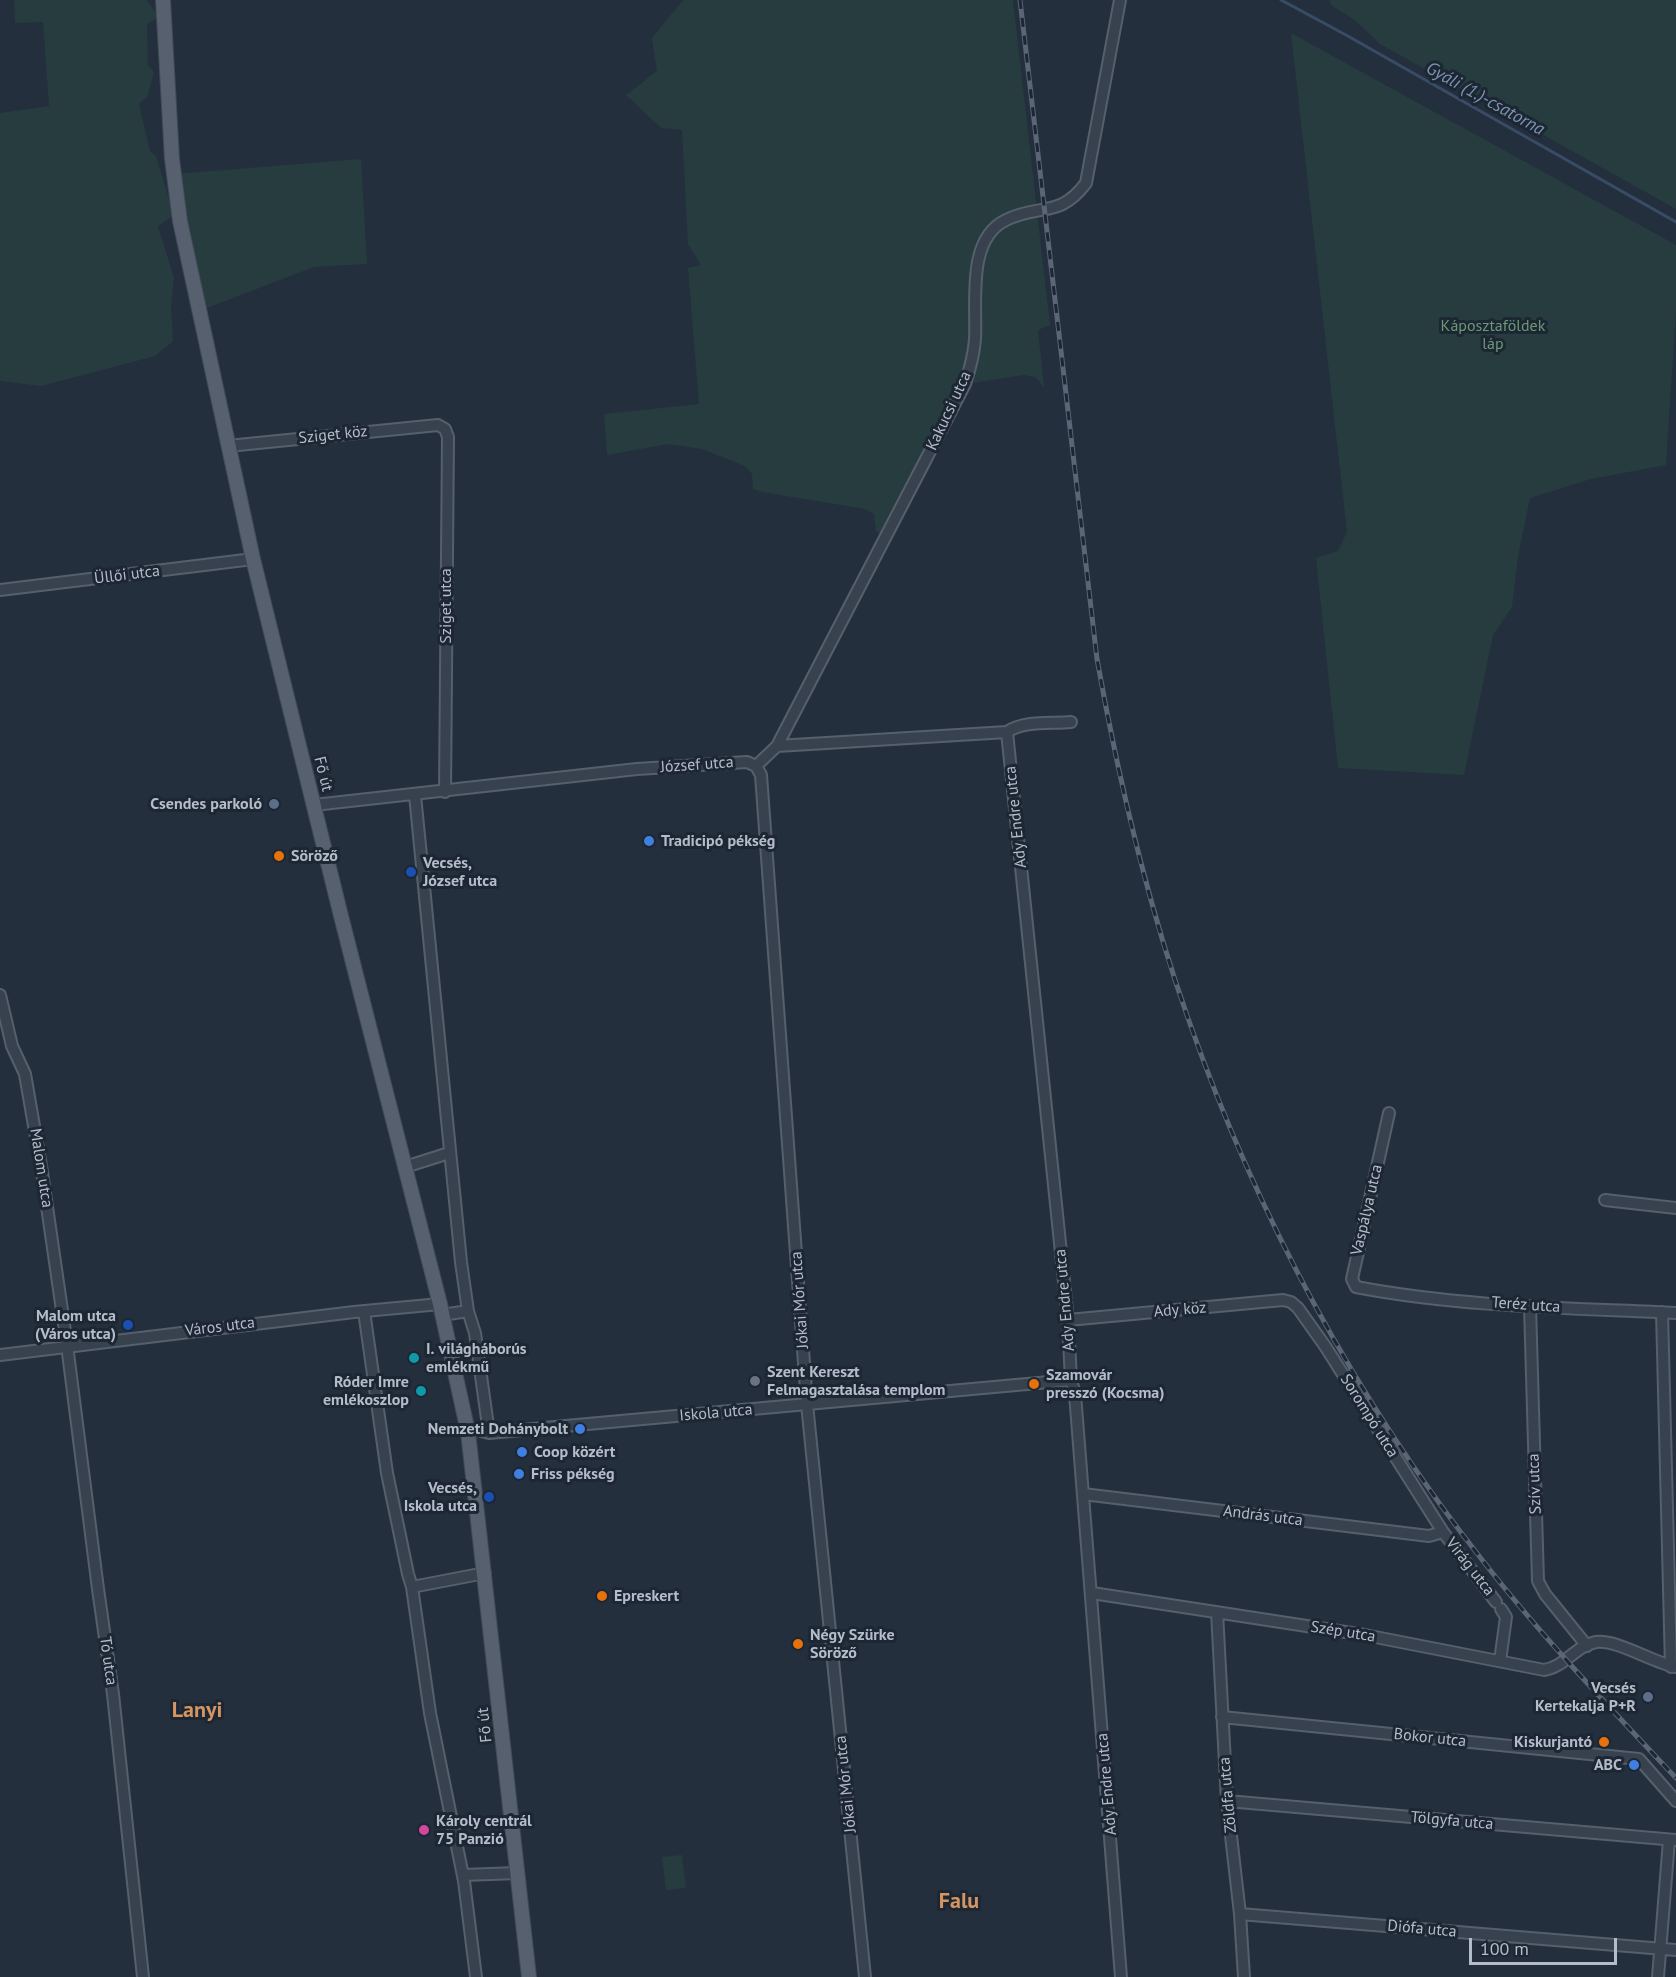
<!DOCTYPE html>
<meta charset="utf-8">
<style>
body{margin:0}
#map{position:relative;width:1676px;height:1977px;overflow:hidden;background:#242f3e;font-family:"PT Sans",sans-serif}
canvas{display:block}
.scale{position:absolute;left:1469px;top:1938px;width:148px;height:27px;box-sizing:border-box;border:3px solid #b4bcc9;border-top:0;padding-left:8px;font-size:18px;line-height:21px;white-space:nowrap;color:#b4bcc9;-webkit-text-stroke:4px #1d2633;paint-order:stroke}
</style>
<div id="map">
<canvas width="1676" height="1977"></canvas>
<div class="scale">100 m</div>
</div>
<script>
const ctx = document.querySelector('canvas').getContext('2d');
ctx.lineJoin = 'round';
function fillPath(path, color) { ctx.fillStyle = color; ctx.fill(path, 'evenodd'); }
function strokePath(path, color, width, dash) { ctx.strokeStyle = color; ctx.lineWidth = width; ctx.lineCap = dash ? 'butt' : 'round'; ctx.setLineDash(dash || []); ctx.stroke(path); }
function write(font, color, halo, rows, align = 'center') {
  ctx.font = font + ' "PT Sans",sans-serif'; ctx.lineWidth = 6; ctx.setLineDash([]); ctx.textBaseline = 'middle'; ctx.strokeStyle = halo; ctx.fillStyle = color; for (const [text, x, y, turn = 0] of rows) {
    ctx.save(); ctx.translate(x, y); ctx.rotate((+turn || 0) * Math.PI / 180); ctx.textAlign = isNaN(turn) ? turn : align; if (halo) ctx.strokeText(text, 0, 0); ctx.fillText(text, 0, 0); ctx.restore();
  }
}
const green = new Path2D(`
 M14 0H147L159 17 147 24 148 65 154 72 147 97 139 104 150 151 156 156 174 215 158 226 174 278 171 307 173 341 155 356 41 386 0 381V113L49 106 43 22 15 23Z
 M683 0H1013L1050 325 1038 330 1044 387 1035 377 1024 375 965 384 885 536 876 531 874 514 865 509 762 492 753 489 752 474 745 466 702 449 668 444 607 455 604 414 699 404 688 268 701 265 688 244 682 130 661 128 626 95 657 71 652 38Z
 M1330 0H1676V209L1380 44 1356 21 1331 5Z
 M1291 33 1676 245V312L1666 465 1591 479 1530 498 1518 556 1512 607 1493 635 1464 775 1338 768 1316 558 1338 551 1347 532Z
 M361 159 367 264 314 267 199 311 174 174Z
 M682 1855 686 1888 666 1890 662 1857Z`);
const stream = new Path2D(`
 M1281 0 1346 35 1676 222`);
const minor = new Path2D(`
 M228 446 438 425 445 429 448 437 445 792
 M0 590 253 559
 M1007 732 1068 1320 1071 1380 1075 1394 1121 1977
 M777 746 965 384C970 369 974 354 975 339 977 303 966 239 1006 220 1040 203 1059 219 1086 183L1120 0
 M756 766 761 775 807 1404 865 1977
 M415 795 461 1262 468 1311 475 1333 489 1433
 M314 805 637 769 747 762 756 766 777 746 1007 732C1024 720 1051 724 1071 722
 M0 995 12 1046 25 1074 42 1172 67 1345 98 1589 113 1694 143 1977
 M1389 1113 1352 1279 1356 1287C1461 1307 1570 1308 1676 1313
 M405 1167 449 1153
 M1605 1200 1676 1208
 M1530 1306 1538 1581 1545 1594 1587 1646
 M364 1311 387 1473 408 1574 412 1587 430 1713 464 1881 476 1977
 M1662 1312 1671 1667
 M442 1315 468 1311
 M1068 1320 1283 1300 1291 1302 1298 1308 1325 1346 1443 1532 1496 1602
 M0 1355 354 1312 440 1304
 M468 1432 478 1430 489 1433 1071 1380
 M1083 1494 1429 1536 1443 1532
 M412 1587 485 1573
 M1092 1593 1365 1635 1544 1670C1565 1667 1575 1646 1596 1642 1617 1639 1653 1663 1676 1667
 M1217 1612 1227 1801 1240 1914 1244 1977
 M1500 1661 1506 1617 1501 1609
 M1222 1717 1639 1759 1676 1801
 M1227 1801 1676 1840
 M463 1875 518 1873
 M1240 1914 1676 1950
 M1658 1977 1669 1840`);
const major = new Path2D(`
 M163 0 172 159 180 221 253 559 341 916 440 1304 468 1432 529 1977`);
const rail = new Path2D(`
 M1020 0 1097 659C1119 782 1147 903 1189 1021 1257 1215 1356 1400 1483 1561 1543 1638 1610 1708 1676 1778`);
const markers = [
 [274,804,6,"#5c6f8a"],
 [649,841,6,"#3f7fe0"],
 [279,856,6,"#e8710a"],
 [411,872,6,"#1a4fb4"],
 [128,1325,6,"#1a4fb4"],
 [414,1358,6,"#0f9aa8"],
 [755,1381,6,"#6b7280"],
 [1034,1384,6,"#e8710a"],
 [421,1391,6,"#0f9aa8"],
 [580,1429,6,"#3f7fe0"],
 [522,1452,6,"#3f7fe0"],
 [519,1474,6,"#3f7fe0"],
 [489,1497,6,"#1a4fb4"],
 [602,1596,6,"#e8710a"],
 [798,1644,6,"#e8710a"],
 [1648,1697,6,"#5c6f8a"],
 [1604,1742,6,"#e8710a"],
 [1634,1765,6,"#3f7fe0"],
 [424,1830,6,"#d1479c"]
];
const parkNames = [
 ["Káposztaföldek",1493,326],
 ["láp",1493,344]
];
const streetNames = [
 ["Kakucsi utca",949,411,-65],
 ["Sziget köz",333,435,-6],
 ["Üllői utca",127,575,-7],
 ["Sziget utca",446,606,-90],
 ["József utca",697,765,-4],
 ["Fő út",323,774,76],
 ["Ady Endre utca",1016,817,-96],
 ["Malom utca",41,1168,81],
 ["Vaspálya utca",1367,1210,-77],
 ["Jókai Mór utca",800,1300,-94],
 ["Ady Endre utca",1065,1300,-95],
 ["Teréz utca",1526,1305,4],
 ["Ady köz",1180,1310,-5],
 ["Város utca",220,1327,-7],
 ["Iskola utca",716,1413,-5],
 ["Sorompó utca",1369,1416,58],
 ["Szív utca",1535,1484,-92],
 ["András utca",1263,1516,7],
 ["Virág utca",1470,1567,52],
 ["Szép utca",1343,1632,9],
 ["Tó utca",108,1661,82],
 ["Fő út",485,1725,-96],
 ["Bokor utca",1430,1738,6],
 ["Jókai Mór utca",846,1784,-96],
 ["Ady Endre utca",1107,1784,-95],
 ["Zöldfa utca",1228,1795,-95],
 ["Tölgyfa utca",1452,1821,5],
 ["Diófa utca",1422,1929,5]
];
const poiNames = [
 ["Csendes parkoló",262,804,"right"],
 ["Tradicipó pékség",661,841],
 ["Söröző",291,856],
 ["Vecsés,",423,863],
 ["József utca",423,881],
 ["Malom utca",116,1316,"right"],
 ["(Város utca)",116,1334,"right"],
 ["I. világháborús",426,1349],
 ["emlékmű",426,1367],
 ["Szent Kereszt",767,1372],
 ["Felmagasztalása templom",767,1390],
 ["Szamovár",1046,1375],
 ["presszó (Kocsma)",1046,1393],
 ["Róder Imre",409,1382,"right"],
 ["emlékoszlop",409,1400,"right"],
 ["Nemzeti Dohánybolt",568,1429,"right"],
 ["Coop közért",534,1452],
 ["Friss pékség",531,1474],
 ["Vecsés,",477,1488,"right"],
 ["Iskola utca",477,1506,"right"],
 ["Epreskert",614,1596],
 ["Négy Szürke",810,1635],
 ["Söröző",810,1653],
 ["Vecsés",1636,1688,"right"],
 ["Kertekalja P+R",1636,1706,"right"],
 ["Kiskurjantó",1592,1742,"right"],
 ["ABC",1622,1765,"right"],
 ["Károly centrál",436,1821],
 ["75 Panzió",436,1839]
];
const waterNames = [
 ["Gyáli (1.)-csatorna",1485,99,29]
];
const districtNames = [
 ["Lanyi",197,1711],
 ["Falu",959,1902]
];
fillPath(green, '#263c3f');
strokePath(stream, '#394c67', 3);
strokePath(minor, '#565f6c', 14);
strokePath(major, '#414a57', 16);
strokePath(minor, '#38414e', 10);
strokePath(major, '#56606e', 14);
strokePath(rail, '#5a6575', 5);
strokePath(rail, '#1d2633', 3, [9]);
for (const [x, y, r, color] of markers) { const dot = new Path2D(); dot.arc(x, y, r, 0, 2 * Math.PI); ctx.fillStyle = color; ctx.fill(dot); strokePath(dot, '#1d2633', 2); }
write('16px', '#6b9a76', '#1d2633', parkNames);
write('16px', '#b4bcc9', '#1d2633', streetNames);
write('bold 16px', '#b4bcc9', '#1d2633', poiNames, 'left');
write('italic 18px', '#7c92b1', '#1d2633', waterNames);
write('bold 22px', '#d59563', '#1d2633', districtNames);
</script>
